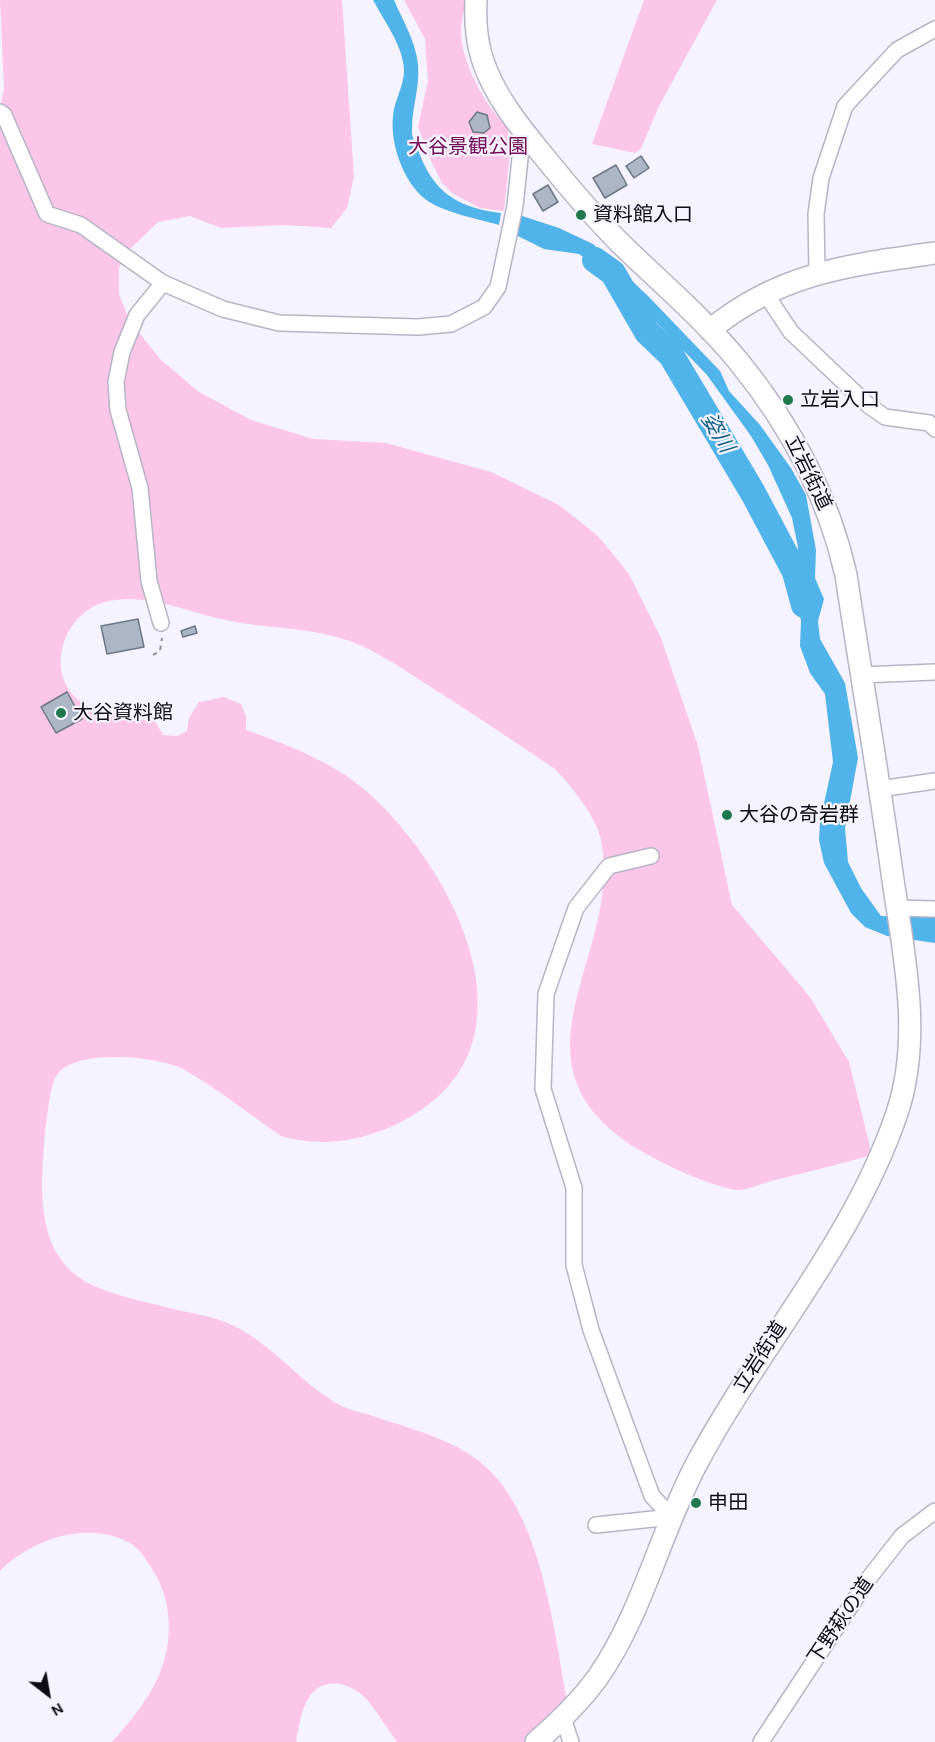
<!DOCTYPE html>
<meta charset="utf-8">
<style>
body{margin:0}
#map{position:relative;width:935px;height:1742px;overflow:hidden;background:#f4f3ff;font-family:Karla,sans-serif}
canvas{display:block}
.north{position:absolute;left:18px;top:1664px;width:60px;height:60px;-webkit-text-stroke:4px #f4f3ff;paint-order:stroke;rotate:149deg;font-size:16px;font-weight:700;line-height:24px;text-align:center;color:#0d0c12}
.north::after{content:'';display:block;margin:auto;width:21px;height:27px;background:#0d0c12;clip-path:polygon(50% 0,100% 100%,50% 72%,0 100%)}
</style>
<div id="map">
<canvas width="935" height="1742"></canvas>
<div class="north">N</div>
</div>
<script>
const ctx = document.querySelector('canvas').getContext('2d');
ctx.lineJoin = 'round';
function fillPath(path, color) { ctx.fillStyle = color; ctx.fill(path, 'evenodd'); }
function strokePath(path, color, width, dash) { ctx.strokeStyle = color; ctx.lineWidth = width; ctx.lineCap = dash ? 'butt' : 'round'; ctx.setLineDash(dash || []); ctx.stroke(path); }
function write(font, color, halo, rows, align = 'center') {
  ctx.font = font + ' Karla,"Noto Sans JP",sans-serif'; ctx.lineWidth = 4.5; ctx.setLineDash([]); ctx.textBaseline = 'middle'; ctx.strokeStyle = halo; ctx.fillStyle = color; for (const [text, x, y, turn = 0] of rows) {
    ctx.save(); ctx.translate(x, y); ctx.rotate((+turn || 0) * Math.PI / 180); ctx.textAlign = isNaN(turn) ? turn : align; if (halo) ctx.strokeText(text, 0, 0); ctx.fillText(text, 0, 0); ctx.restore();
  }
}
const green = new Path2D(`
 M0 0H342L354 177 347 208 331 228 285 225 221 228 190 216 158 222 126 253 119 267V294L129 320 161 360 199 392 251 420 313 439 386 443 491 472 559 505 598 536 629 574 661 638 698 746 732 905 810 997 849 1062 872 1155C839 1164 805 1173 771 1181 761 1184 746 1191 736 1190 704 1184 663 1164 636 1148 498 1061 624 955 601 840 597 818 570 784 555 769 512 740 469 711 426 684 398 666 370 646 337 637 301 627 262 628 225 620 187 612 145 591 105 602 63 613 43 674 81 702 102 718 130 718 155 721L163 735 177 736 187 731 189 718 199 702 224 697 241 704 246 716V730C291 746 338 764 373 797 460 879 545 1052 399 1123 362 1141 321 1148 281 1136 249 1114 217 1088 183 1069 158 1056 70 1047 55 1078 50 1089 47 1118 45 1131 41 1186 33 1255 90 1284 114 1296 143 1301 169 1308 189 1313 214 1316 232 1325 272 1344 299 1381 336 1403 346 1409 359 1412 370 1415 412 1430 460 1439 492 1473 543 1526 555 1636 568 1706L525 1742H397C387 1728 378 1713 367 1700 361 1692 350 1686 340 1684 305 1679 301 1716 296 1742H112C130 1721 148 1701 159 1675 175 1638 172 1595 148 1563 144 1557 139 1549 133 1545 91 1519 33 1538 0 1571V107L4 90Z
 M404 0H466C464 10 461 22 461 33 462 64 486 107 508 128L509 162 504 211 480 208 452 193 442 183 431 161 418 127 428 81 425 39Z
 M644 0H717L658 108 641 149 635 153 592 144Z`);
const water = new Path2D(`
 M373 0H394C403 21 416 42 418 65 420 87 412 107 412 129 411 138 417 147 420 155 435 194 460 208 501 213L499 225C479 219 441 212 425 199 403 181 390 144 393 116 394 101 404 86 404 71 404 47 384 21 373 0Z
 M519 215 559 228 593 244 649 297 720 371 729 391 760 425 791 468 806 495 816 550 815 578 824 599 818 621 820 639 845 683 858 758 845 828 848 862 861 888 881 916 935 917V943L887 936 865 927 851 913 824 863 819 840 820 822 833 762 825 694 810 673 800 646 801 621 794 581 798 547 792 518 768 465 751 436 707 375 611 275 579 254 544 249 518 236Z`);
const river = new Path2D(`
 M595 260 613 273 647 332 671 355 753 493 795 572 804 605`);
const building = new Path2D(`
 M477 112 487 115 490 128 484 133 473 132 469 122Z
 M641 156 649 168 634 178 626 166Z
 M616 165 627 185 605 198 593 178Z
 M548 185 558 202 543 211 533 194Z
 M138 619 144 647 107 654 101 626Z
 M195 626 197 633 183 637 181 631Z
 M67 692 82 719 56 733 41 707Z`);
const path = new Path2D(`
 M153 655 160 651 162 638`);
const street = new Path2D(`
 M0 112 4 115 47 214 81 225 163 283 223 309 279 323 418 327 451 324 484 307 498 287 515 206 523 130
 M817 273 816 214 821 178 845 106 897 50 935 29
 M765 293 791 332 868 405 885 417 929 423 935 429
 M161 623 149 581 140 488 118 410 116 382 122 352 137 315 163 283
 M861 675 935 672
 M880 789 935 781
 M651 856 609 866 576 908 546 994 543 1089 574 1188V1265L591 1330 652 1496 672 1517
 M897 908 935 909
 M596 1525 672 1517
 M563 1718 571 1742
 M761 1742 869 1578 902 1536 935 1511`);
const secondary = new Path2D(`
 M476 0C475 20 476 39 482 58 493 94 519 126 542 154 567 185 592 215 620 243 660 282 704 319 739 362 791 426 828 495 846 575 861 675 878 773 892 873 903 951 923 1036 897 1113 854 1241 760 1345 697 1463 660 1532 643 1612 598 1677 580 1702 559 1722 536 1742
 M710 330C779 273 849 265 935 253`);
const markers = [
 [581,215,6,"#1f794d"],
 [788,400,6,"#1f794d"],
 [61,713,6,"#1f794d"],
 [727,815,6,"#1f794d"],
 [696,1503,6,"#1f794d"]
];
const parkNames = [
 ["大谷景観公園",468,147]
];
const poiNames = [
 ["資料館入口",593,215],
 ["立岩入口",800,400],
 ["大谷資料館",73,713],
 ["大谷の奇岩群",739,815],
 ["申田",708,1503]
];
const streetNames = [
 ["立岩街道",808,473,64],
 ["立岩街道",760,1357,-57],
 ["下野萩の道",841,1621,-56]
];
const waterNames = [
 ["姿川",717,433,59]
];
fillPath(green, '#fbc6e7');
fillPath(water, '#50b4eb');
strokePath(river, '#50b4eb', 26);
fillPath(building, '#acb6c6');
strokePath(building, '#6e7786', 1.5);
strokePath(street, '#b6b5c7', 18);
strokePath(secondary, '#b6b5c7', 24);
strokePath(path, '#8e8d96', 2, [4.5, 4.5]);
strokePath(street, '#fff', 15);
strokePath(secondary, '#fff', 21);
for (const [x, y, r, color] of markers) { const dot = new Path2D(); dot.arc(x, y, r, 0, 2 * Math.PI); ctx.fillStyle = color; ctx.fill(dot); strokePath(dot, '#f4f3ff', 2); }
write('20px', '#730d59', '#f4f3ff', parkNames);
write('20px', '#0d0c12', '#f4f3ff', poiNames, 'left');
write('20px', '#0d0c12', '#f4f3ff', streetNames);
write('italic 21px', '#115e83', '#f4f3ff', waterNames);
</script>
